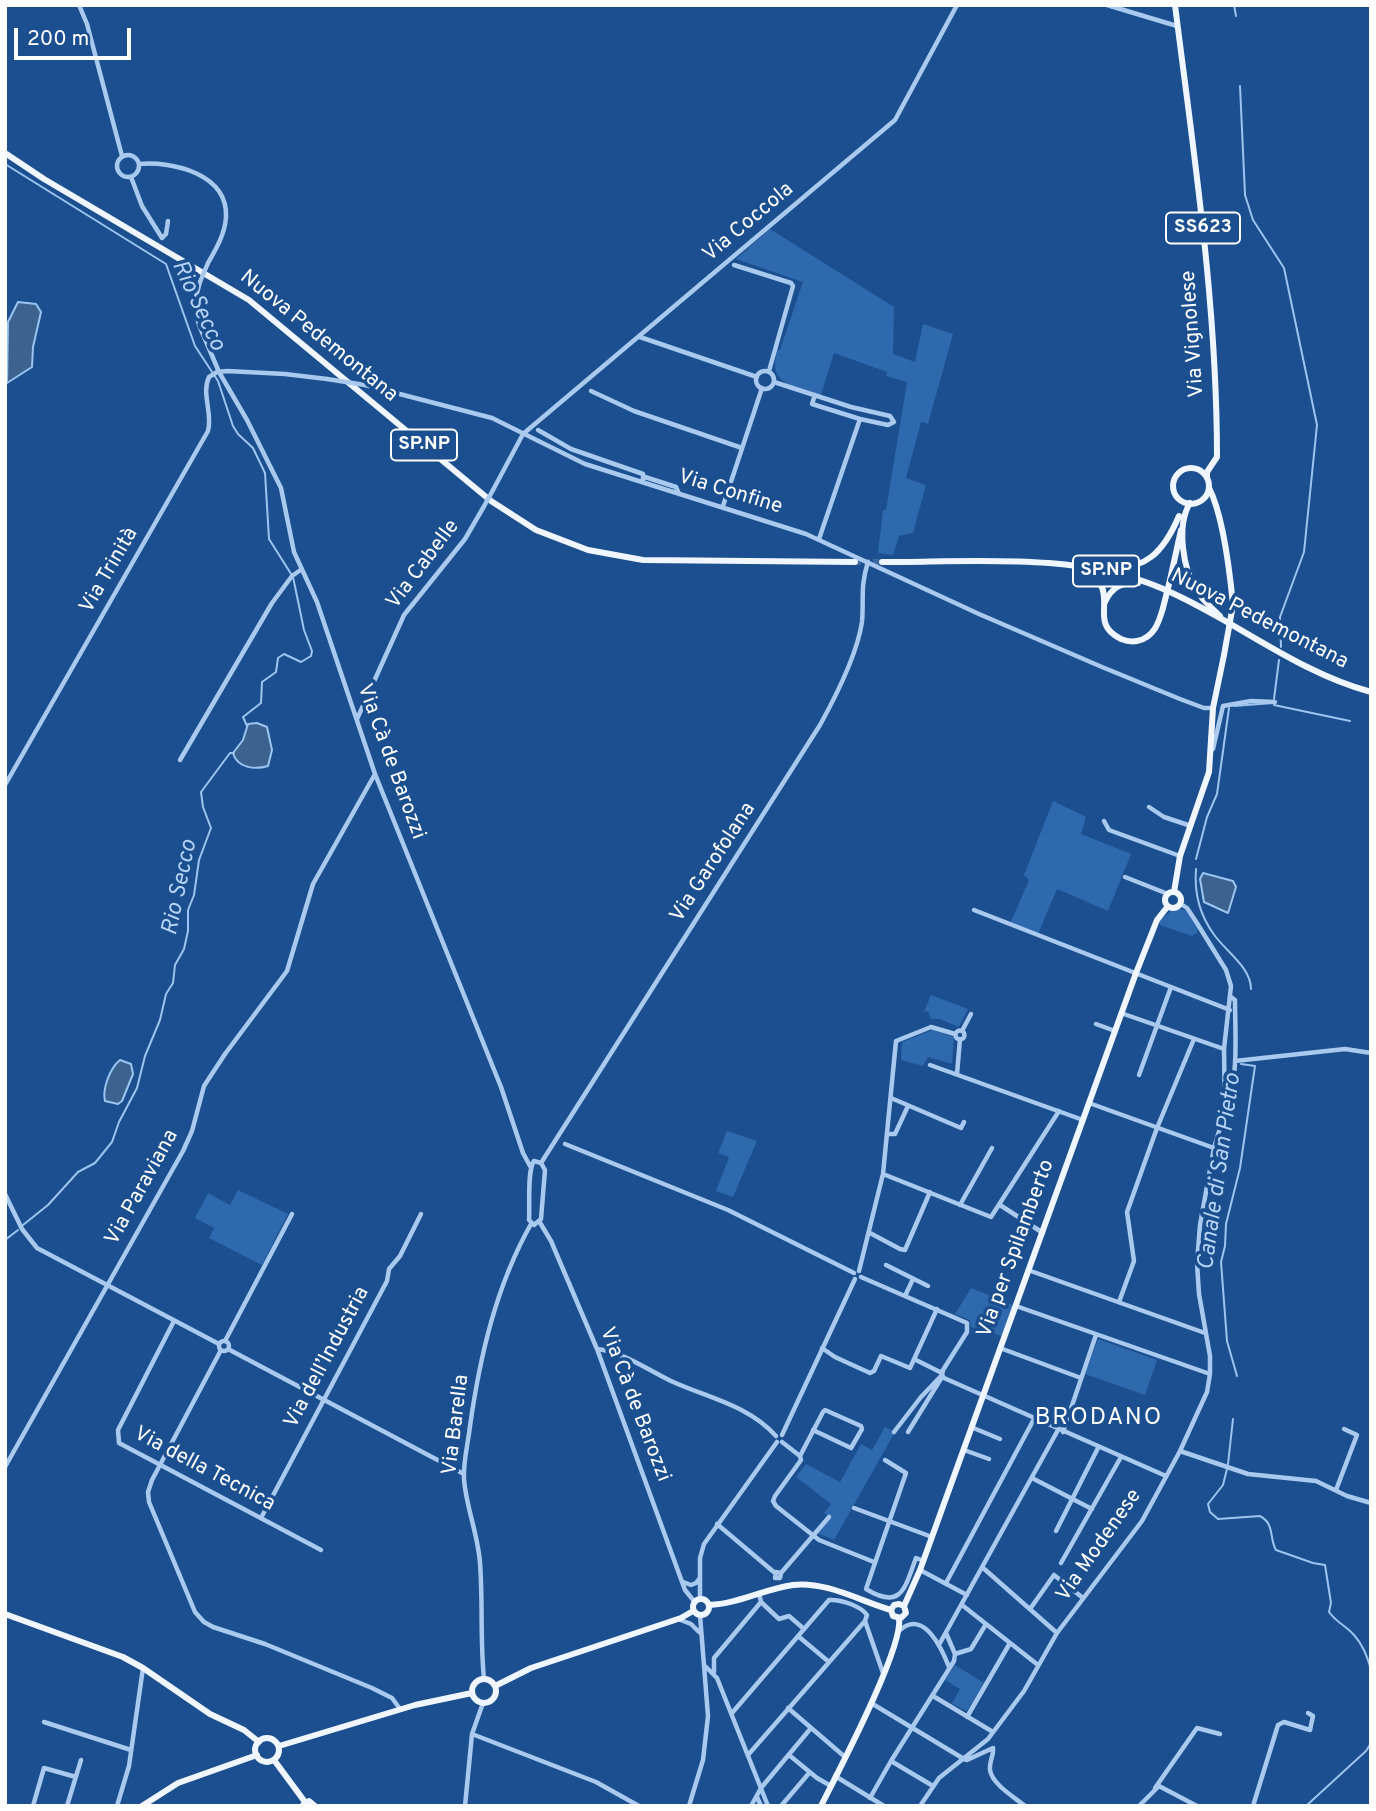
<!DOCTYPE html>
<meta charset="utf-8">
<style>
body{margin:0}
#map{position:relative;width:1376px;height:1811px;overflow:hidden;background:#1b4f8f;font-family:Overpass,sans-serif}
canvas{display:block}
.frame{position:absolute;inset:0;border:7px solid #fff;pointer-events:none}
.scale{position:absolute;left:14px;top:28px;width:117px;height:32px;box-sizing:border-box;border:4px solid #fff;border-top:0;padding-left:9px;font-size:21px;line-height:24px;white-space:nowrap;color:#fff;-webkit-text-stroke:5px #1b4f8f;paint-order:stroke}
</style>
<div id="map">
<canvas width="1376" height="1811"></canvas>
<div class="frame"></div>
<div class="scale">200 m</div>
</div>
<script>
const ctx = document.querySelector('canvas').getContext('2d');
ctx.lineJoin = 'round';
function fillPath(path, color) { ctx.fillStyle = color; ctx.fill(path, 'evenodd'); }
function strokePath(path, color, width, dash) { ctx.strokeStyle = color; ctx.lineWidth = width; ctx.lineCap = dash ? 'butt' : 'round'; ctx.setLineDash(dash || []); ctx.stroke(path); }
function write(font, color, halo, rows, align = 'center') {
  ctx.font = font + ' Overpass,sans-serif'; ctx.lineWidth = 7; ctx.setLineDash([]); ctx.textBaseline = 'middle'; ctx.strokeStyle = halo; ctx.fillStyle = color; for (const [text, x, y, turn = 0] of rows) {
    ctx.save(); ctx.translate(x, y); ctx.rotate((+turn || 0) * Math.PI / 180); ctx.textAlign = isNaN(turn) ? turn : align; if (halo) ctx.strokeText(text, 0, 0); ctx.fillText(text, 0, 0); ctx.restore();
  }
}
const green = new Path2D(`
 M770 229 894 307 893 354 915 362 923 324 953 334 928 424 921 422 906 478 926 485 913 533 899 536 893 555 878 553 883 510H886L907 382 886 376 887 372 834 353 821 395C794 386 766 385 778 349L780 350 803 282 736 259Z
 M1053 801 1086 817 1081 834 1131 854 1108 911 1057 889 1038 934 1010 924 1029 880 1024 875Z
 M1180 909 1185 910 1198 927 1197 933 1192 936 1160 925 1159 921 1171 911Z
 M931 995 968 1009 959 1027 940 1019H931L928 1011 924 1012Z
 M933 1030 954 1037 952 1064 928 1057 923 1066 901 1060 902 1042Z
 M727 1131 757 1141 733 1197 716 1191 729 1157 718 1153Z
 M238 1190 288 1214 262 1265 209 1238 214 1228 195 1218 208 1193 230 1205Z
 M971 1288 1013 1305 1002 1336 971 1327 970 1320 955 1314Z
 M1098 1339 1157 1360 1145 1395 1085 1374Z
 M885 1427 895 1432 834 1540 817 1533 830 1518 824 1513 831 1504 796 1477 806 1464 840 1482 861 1444 872 1450Z
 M955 1665 984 1683 967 1711 952 1704 960 1689 945 1680Z`);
const water = new Path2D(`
 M18 302 36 304 41 312 33 347 32 367 7 383 8 322Z
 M257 723 267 727 272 750 268 766C255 770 237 768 233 753L243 740 248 724Z
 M1203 873 1233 881 1236 887 1228 913 1204 902 1200 879Z
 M120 1060 131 1064 133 1074 122 1101 118 1104 105 1101C102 1089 110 1068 120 1060Z`);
const stream = new Path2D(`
 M1234 5 1236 16
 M1240 86 1245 195 1253 220 1284 268 1317 425 1304 552 1280 617 1281 647
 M5 164 166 264 195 346 218 381 233 426 238 434 253 448 265 473 269 539 293 577 304 630 312 651 311 656 301 662 284 654 278 658 276 672 262 682 261 703 243 717 247 726
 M1274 699 1279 660
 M1274 705 1350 721
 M1234 706 1273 703
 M1196 859 1207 817 1217 794 1229 708
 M1196 869C1194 893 1200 916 1215 936 1227 952 1251 968 1251 989
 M23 1225 48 1205 78 1172 95 1163 112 1142 119 1122 137 1088 145 1056 160 1020 166 994 173 983 175 965 184 949 188 931V910L194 895 199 860 211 828 203 807 201 792 230 753H234
 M5 1240 18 1230
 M1237 1376 1227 1341 1221 1262 1225 1246 1226 1224 1240 1168 1255 1066 1241 1064
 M1228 1464 1233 1419
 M1227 1469 1223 1485 1208 1504 1210 1512 1218 1519 1260 1516C1275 1524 1269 1538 1276 1550L1313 1563 1325 1565 1331 1603 1329 1612C1336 1622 1346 1626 1354 1635 1363 1645 1368 1658 1371 1670
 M1306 1806 1366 1751 1371 1743`);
const majorTunnel = new Path2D(`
 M855 562H882`);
const minor = new Path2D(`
 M79 5 87 24 122 156
 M1107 5 1177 26
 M117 166a11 11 0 1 1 22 0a11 11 0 1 1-22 0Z
 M139 164C173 161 228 174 226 217 225 234 216 249 208 263
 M131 177 142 206 162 238 166 234 168 221
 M734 265 791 283 793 286 769 371
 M200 282 194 304 199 325 219 372 247 420 281 488 294 552 317 602 375 774 501 1087 523 1153 530 1166
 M640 337 757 377
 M756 380a9 9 0 1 1 18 0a9 9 0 1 1-18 0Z
 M774 382 851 407 890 416 894 422 888 425 860 419 812 404 815 395
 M365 385 492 418 585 464 806 534 979 614 1102 667 1180 699 1204 708H1213
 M591 391 634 411 742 448
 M538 430 571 449 643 474V482
 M645 477 676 487 679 494
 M493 490 523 434 895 120 957 5
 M723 506 762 388
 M819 539 860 419
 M357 719 404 615 465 539 483 508
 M1213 749 1223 706 1251 701 1275 702
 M180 760 272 603 292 576 302 569
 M5 785 208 431C213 413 201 394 209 377L217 372 227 371 285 374 327 379
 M1149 807 1164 817 1191 826
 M1104 821 1109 830 1180 856
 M1125 877 1168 894
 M974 910 1230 1010
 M1121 1013 1224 1049
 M1096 1024 1115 1031
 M955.5 1035a4.5 4.5 0 1 1 9 0a4.5 4.5 0 1 1-9 0Z
 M962 1031 971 1014
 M1235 1061 1345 1049 1371 1053
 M930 1065 1083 1120
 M957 1074 960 1039
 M1139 1075 1171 987
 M891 1098 961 1128 964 1122
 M1089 1103 1214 1148
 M1226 1108C1239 1081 1235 1030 1235 1000L1231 997
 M887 1134H895L908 1106
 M565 1144 728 1210 854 1273
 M534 1161 541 1163 545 1170 541 1219 534 1225 529 1220C530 1205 527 1170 534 1161Z
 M541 1163 820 725C836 696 857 655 862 622 864 599 860 587 868 562
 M883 1174 991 1217 1059 1111
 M5 1194 22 1229 37 1248 219 1344
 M960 1205 992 1148
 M1000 1205 1043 1233
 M539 1221 551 1241 597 1349 685 1590 694 1601
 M870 1233 900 1249 905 1250 930 1192
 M886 1265 928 1286
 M1028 1270 1205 1333
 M859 1271 883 1174 896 1041 931 1027 955 1034
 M861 1277 967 1323V1332L943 1370 942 1375 944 1378 1166 1476
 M905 1296 913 1279
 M1119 1302 1134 1261 1127 1212 1157 1128 1194 1039
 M1016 1306 1210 1374
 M174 1321 118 1430 119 1443 321 1550
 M225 1341 292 1214
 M219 1346a5 5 0 1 1 10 0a5 5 0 1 1-10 0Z
 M822 1348 835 1357 870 1373 874 1371 881 1356 910 1368 937 1309
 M1000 1348 1081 1378
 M228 1349 464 1474
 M597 1349C623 1352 648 1370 671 1381 708 1398 748 1405 776 1436
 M221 1350 152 1480 148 1492 149 1502 195 1612 204 1622 213 1627 265 1644 372 1688 392 1698 400 1709
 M914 1359 942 1373
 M971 1427 1000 1439
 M894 1432 921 1397 942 1375
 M908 1432 942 1377
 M1063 1432 1096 1335
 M782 1435 855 1279
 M782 1442 800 1456 801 1460 775 1496 773 1501 776 1506 819 1540 874 1562
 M964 1450 989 1459
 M1180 1451 1248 1474 1316 1481 1347 1496 1371 1503
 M800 1456 823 1412 825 1410 861 1426 862 1429 851 1448 813 1430
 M885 1460 906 1473 866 1589C902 1611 905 1587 916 1558L924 1561
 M5 1467 183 1151 192 1131 204 1086 225 1054 287 971 313 884 375 774
 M1032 1478 1092 1509
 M1336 1490 1357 1435 1344 1429
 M854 1508 932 1537
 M261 1518 387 1281 389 1269 400 1256 421 1214
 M717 1524 775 1573
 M1056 1531 1098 1448
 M1061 1563 1121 1457
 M982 1567 1057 1633
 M920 1570 967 1595
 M776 1572 781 1573 780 1578H775Z
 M781 1573 829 1517
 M683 1582 691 1585 696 1583 699 1579
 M946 1583 1034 1419
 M759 1593 761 1602 779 1619 789 1616 804 1629
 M700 1598V1558L704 1544 777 1442
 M962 1605 1038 1665
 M1030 1609 1054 1575 1083 1598
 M678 1619 691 1624 699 1632
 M865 1621 883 1673
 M900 1630C924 1609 942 1649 949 1667
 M798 1636 829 1662
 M940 1643 1058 1430
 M955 1654 971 1649 986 1624
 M706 1667 717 1678 768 1806
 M714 1672V1658L761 1602
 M484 1679C480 1640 483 1602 480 1563 478 1534 466 1507 464 1479 463 1462 468 1444 470 1426 480 1356 496 1286 531 1224
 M933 1696 993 1732
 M871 1703 964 1759 967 1760 993 1748C994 1755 989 1762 990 1770 992 1784 1014 1797 1025 1806
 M788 1708 845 1757
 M732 1713 829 1600C840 1599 861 1606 867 1615L865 1621 748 1755
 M967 1717 1010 1643
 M44 1722 131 1750
 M472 1734 596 1782 639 1806
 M789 1755 817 1778 831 1786
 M891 1761 933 1786
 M835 1776 884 1806
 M1155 1788 1197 1728 1220 1734
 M757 1797 761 1806
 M870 1798 891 1761 954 1661 955 1654 946 1633
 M33 1806 44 1768 76 1777
 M67 1806 81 1760
 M117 1806 129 1766 143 1668
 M465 1806 472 1734 483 1703
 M689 1806 703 1760 708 1716 700 1615
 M751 1806 761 1788 811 1728
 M781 1806 810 1772
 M920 1806 939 1778 988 1739 1024 1691 1057 1633 1142 1521 1180 1451 1207 1392 1210 1374V1356L1199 1294 1197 1263 1200 1225 1214 1148 1225 1112 1224 1049 1231 986 1226 970 1195 920 1187 908 1181 904
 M1139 1806 1159 1786 1197 1806
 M1253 1806 1278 1725 1284 1722 1310 1730 1313 1716 1308 1713`);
const major = new Path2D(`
 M1175 5C1194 156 1217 305 1217 457L1207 472V478
 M5 153 44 179 249 300 491 501 536 530 588 550 643 560 855 562
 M1173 486a18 18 0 1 1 36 0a18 18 0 1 1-36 0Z
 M1209 488C1223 515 1230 574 1233 605
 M1190 503C1176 526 1183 570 1197 591 1203 601 1212 608 1220 616
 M882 562C972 562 1077 552 1161 588 1234 619 1294 671 1371 692
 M1105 567C1146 572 1164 551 1179 516
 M1078 570C1088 571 1096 576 1101 585 1111 604 1092 625 1121 639 1126 641 1132 642 1137 641 1154 638 1159 622 1163 608
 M1170 580 1181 530
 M1105 602C1112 587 1122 582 1138 583
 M1165 900a8 8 0 1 1 16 0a8 8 0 1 1-16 0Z
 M1174 892 1180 856 1209 772 1213 708 1224 655
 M693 1607a8 8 0 1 1 16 0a8 8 0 1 1-16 0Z
 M709 1605C738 1604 764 1589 793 1585 826 1581 860 1601 891 1610
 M904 1606 899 1604 894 1605 891 1610 893 1616 901 1618 906 1613 904 1606 920 1570 1136 973 1157 920 1168 906
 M5 1614 123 1657 143 1668 210 1714 244 1730 259 1742
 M472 1691a12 12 0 1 1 24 0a12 12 0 1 1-24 0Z
 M495 1686 531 1668 681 1618 693 1611
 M255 1750a12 12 0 1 1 24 0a12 12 0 1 1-24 0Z
 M279 1746 415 1705 472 1693
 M274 1760 305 1802
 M142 1806 178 1783 257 1755
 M302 1806 309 1801 315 1806
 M821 1806C837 1774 904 1647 899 1618`);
const minorBridge = new Path2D(`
 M200 282 208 263
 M327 379 365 385
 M483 508 493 490`);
const majorBridge = new Path2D(`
 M1163 608 1170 580
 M1224 655 1233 605`);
const shields = [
 [1203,228,74],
 [424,445,66],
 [1106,571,66]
];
const shieldNames = [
 ["SS623",1203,228],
 ["SP.NP",424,445],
 ["SP.NP",1106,571]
];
const streetNames = [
 ["Via Coccola",749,223,-40],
 ["Via Vignolese",1194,334,-94],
 ["Nuova Pedemontana",318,337,39],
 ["Via Confine",730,493,17],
 ["Via Cabelle",424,565,-53],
 ["Via Trinità",110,571,-60],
 ["Nuova Pedemontana",1259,620,27],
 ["Via Cà de Barozzi",390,762,70],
 ["Via Garofolana",714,863,-57],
 ["Via Paraviana",143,1188,-61],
 ["Via per Spilamberto",1017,1249,-70],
 ["Via dell’Industria",328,1358,-62],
 ["Via Cà de Barozzi",634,1405,69],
 ["Via Barella",457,1425,-83],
 ["Via della Tecnica",204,1470,28],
 ["Via Modenese",1100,1546,-55]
];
const waterNames = [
 ["Rio Secco",197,306,65],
 ["Rio Secco",181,888,-78],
 ["Canale di San Pietro",1221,1172,-82]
];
const quarterNames = [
 ["BRODANO",1099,1419]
];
fillPath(green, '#2e69ad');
fillPath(water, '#3c6290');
strokePath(water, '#9cc4f0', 2);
strokePath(stream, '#9cc4f0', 2);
strokePath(majorTunnel, '#3d69a0', 6, [6, 3]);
strokePath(minor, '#a9c9ee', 4.5);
strokePath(major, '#f0f6ff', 6);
strokePath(minorBridge, '#a9c9ee', 4.5);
strokePath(majorBridge, '#f0f6ff', 6);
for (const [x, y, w] of shields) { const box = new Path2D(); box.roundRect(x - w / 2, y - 15.5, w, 31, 5); ctx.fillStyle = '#1b4f8f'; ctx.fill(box); strokePath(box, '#fff', 2); }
write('bold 19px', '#fff', null, shieldNames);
write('21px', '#fff', '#1b4f8f', streetNames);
write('italic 23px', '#b5d3f5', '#1b4f8f', waterNames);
ctx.letterSpacing = '2px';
write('24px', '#fff', '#1b4f8f', quarterNames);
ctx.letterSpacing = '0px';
</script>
